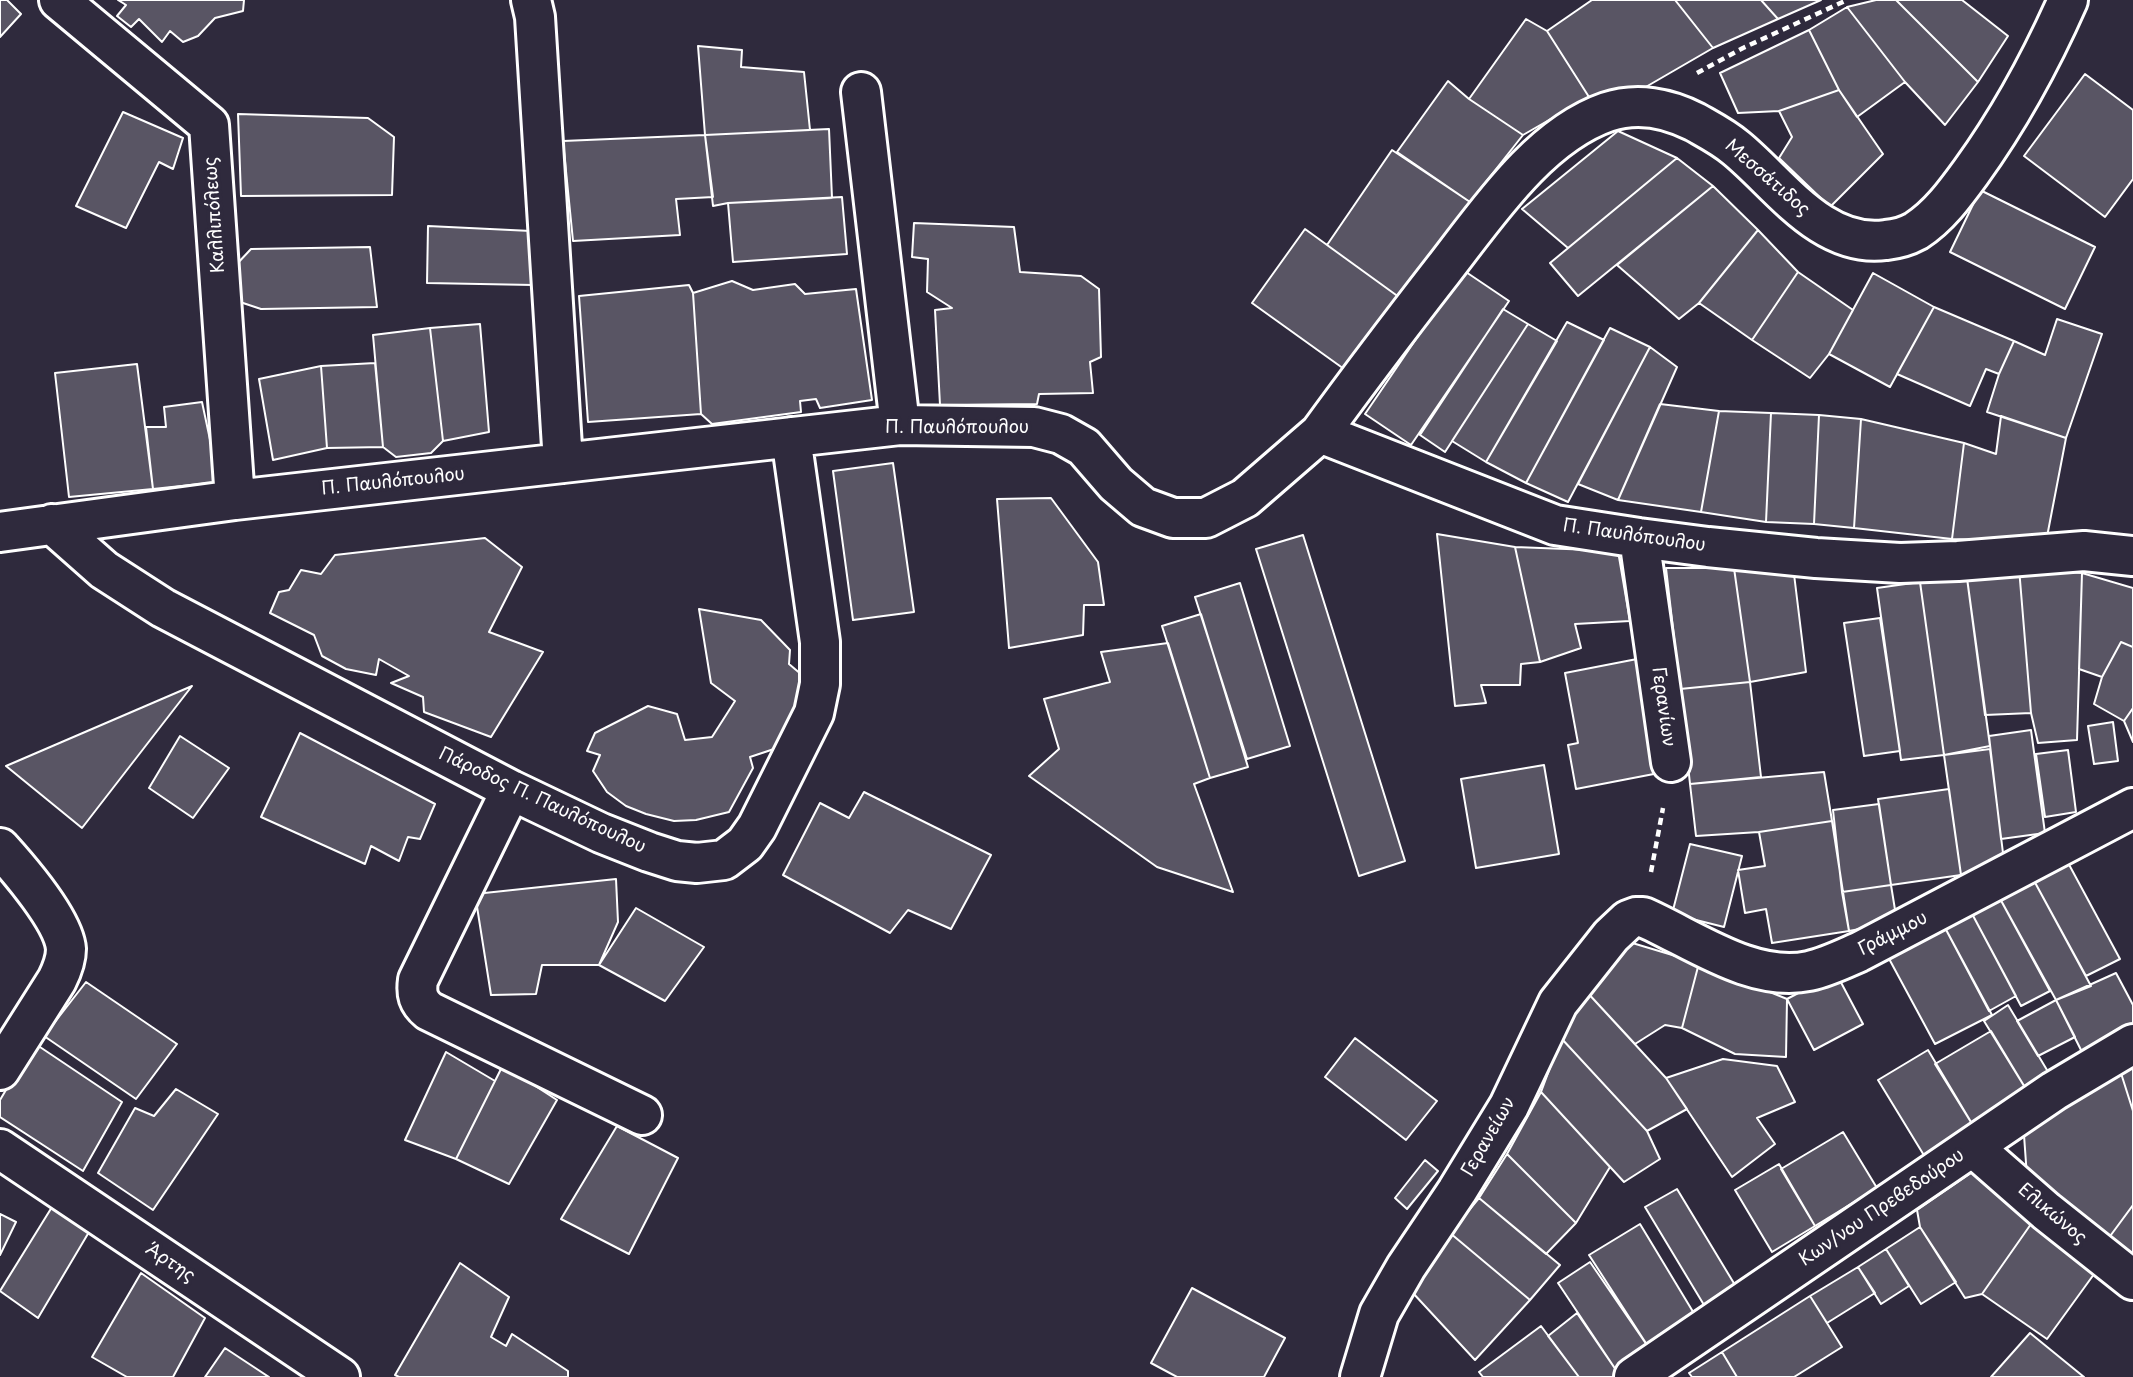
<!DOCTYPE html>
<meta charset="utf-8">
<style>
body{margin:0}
canvas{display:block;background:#2f2a3d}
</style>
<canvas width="2133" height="1377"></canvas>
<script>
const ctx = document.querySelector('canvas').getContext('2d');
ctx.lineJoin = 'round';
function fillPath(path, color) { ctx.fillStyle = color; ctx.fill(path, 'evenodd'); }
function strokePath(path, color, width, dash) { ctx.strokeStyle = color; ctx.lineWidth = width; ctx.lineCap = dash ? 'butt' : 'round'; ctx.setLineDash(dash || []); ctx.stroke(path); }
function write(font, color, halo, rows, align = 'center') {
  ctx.font = font + ' "Playpen Sans",sans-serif'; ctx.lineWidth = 7; ctx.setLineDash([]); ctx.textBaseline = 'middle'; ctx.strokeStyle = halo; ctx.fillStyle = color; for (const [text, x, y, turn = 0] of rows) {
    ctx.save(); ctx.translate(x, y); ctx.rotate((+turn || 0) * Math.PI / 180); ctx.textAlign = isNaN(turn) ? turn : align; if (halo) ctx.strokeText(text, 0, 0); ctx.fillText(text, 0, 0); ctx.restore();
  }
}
const building = new Path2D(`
 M0 0H7L21 14 0 37Z
 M118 0H244L243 11 215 18 198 36 183 42 170 31 162 42 139 19 131 27 117 16 126 5Z
 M1592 0H1675L1713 48 1644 88 1589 97 1547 31Z
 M1675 0H1761L1778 19 1713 48Z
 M1761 0H1821L1778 19Z
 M1876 0H1896L1978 82 1945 125 1905 82 1847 7Z
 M1896 0H1962L2008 36 1978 82Z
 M1847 7 1905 82 1857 117 1839 90 1809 30Z
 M1526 19 1547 31 1589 97 1523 135 1469 99Z
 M1809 30 1839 90 1779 111 1738 113 1720 73Z
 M698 46 742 50 741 67 804 72 810 130 705 135Z
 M2085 74 2133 110V179L2105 217 2024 156Z
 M1448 81 1469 99 1523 135 1470 202 1397 152Z
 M1839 90 1883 154 1830 207 1779 158 1792 137 1779 111Z
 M123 112 183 138 173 169 159 162 126 228 76 206Z
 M238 114 368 118 394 137 392 195 241 196Z
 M829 129 832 198 728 203 713 206 705 135Z
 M1618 131 1677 158 1568 248 1522 209Z
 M705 135 713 197 676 199 680 235 573 241 563 141Z
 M1392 150 1470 202 1403 300 1327 245Z
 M1677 158 1713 186 1578 296 1550 263Z
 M1713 186 1758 230 1699 303 1679 319 1617 265Z
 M1980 190 2095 247 2065 309 1950 252Z
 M842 197 847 254 733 262 728 203Z
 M914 223 1014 227 1020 272 1081 276 1099 289 1101 357 1090 362 1093 393 1039 394 1037 404 940 405 935 310 952 308 927 292 928 259 912 257Z
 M428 226 531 231 533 285 427 283Z
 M1305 229 1403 300 1351 374 1252 303Z
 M1758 230 1798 272 1752 340 1699 303Z
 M370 247 377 307 261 309 237 301 235 266 251 249Z
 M1463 270 1509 301 1411 445 1365 414Z
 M1798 272 1853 310 1829 354 1810 378 1752 340Z
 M1873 273 1934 307 1890 387 1829 354Z
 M732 281 753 290 795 284 805 294 856 289 872 400 820 408 816 399 800 401 801 412 712 424 701 414 693 293Z
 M689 285 693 293 701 414 588 422 579 296Z
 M1934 307 2014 341 1999 374 1986 369 1970 406 1897 374Z
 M1503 309 1528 324 1445 452 1420 435Z
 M2057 319 2102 334 2066 438 1987 412 1999 374 2014 341 2045 355Z
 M1567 322 1604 340 1526 483 1486 462Z
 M480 324 489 432 443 441 430 328Z
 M1528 324 1557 341 1486 462 1452 441Z
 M430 328 443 441 431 453 396 457 383 447 373 335Z
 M1610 328 1650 347 1568 502 1526 483Z
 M1650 347 1677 367 1618 500 1578 484Z
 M375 363 383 447 327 448 321 366Z
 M137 364 153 489 69 497 55 373Z
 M321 366 327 448 273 460 259 379Z
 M202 402 219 482 153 489 146 427H166L164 407Z
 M1660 404 1719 411 1701 512 1618 500Z
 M1719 411 1771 413 1766 522 1701 512Z
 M1771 413 1819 415 1814 524 1766 522Z
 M1819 415 1861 419 1854 528 1814 524Z
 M2001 416 2066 438 2046 542 1952 539 1964 443 1996 454Z
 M1861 419 1964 443 1952 539 1854 528Z
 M893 463 914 612 853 620 833 471Z
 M1051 498 1098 562 1104 605H1084L1083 635 1009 648 997 499Z
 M1437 534 1515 547 1540 662 1521 664 1520 685H1481L1486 703 1455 706Z
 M1303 535 1405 861 1359 876 1256 549Z
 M485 538 522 567 489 632 543 652 491 737 424 712 423 697 391 683 409 676 379 659 376 675 346 669 322 656 314 635 270 613 279 592 289 590 301 570 321 574 335 555Z
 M1515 547 1618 551 1630 621 1575 624 1581 648 1540 662Z
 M1666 568H1734L1750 682 1680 689Z
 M1734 568 1794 574 1806 672 1750 682Z
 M2019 568 2082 573 2077 740 2038 743 2031 713Z
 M2019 568 2031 713 1985 715 1967 578Z
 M2082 573 2133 588V647L2121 642 2102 677 2079 669Z
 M1967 578 1990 746 1944 755 1920 582Z
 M1920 582 1944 755 1901 760 1877 588Z
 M1240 583 1290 746 1247 759 1195 597Z
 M699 609 761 620 790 650 789 664 802 675 796 707 780 747 750 757 753 768 729 812 696 820 674 821 646 814 626 806 607 792 593 771 600 755 587 751 595 733 648 706 677 714 685 740 712 737 735 701 711 683Z
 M1201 614 1248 767 1210 778 1162 626Z
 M1880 618 1900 751 1864 756 1844 623Z
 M2121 642 2133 647V708L2124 721 2094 704 2102 677Z
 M1168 643 1210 778 1194 784 1233 892 1157 867 1029 776 1059 749 1044 699 1110 682 1101 652Z
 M1637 659 1659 773 1576 789 1568 745 1578 743 1565 673Z
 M1750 682 1761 777 1690 784 1680 689Z
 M192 686 82 828 6 766Z
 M2133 708V742L2124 721Z
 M2113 722 2118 761 2094 764 2088 726Z
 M2031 730 2045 833 2001 839 1989 736Z
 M300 733 435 804 420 839 408 837 399 861 371 846 365 864 261 817Z
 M180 736 229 768 193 818 149 788Z
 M1990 749 2005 869 1961 875 1944 755Z
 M2068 750 2076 812 2045 817 2036 754Z
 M1544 765 1559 854 1476 868 1461 779Z
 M1824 772 1832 821 1759 832 1696 836 1690 784Z
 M1949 789 1961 875 1891 885 1878 799Z
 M864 792 991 855 951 929 908 910 890 933 783 875 820 803 849 818Z
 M1879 804 1891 885 1842 892 1833 810Z
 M1832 821 1849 931 1772 943 1766 909 1745 913 1738 870 1765 866 1759 832Z
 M1690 844 1742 856 1724 927 1672 914Z
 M2066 859 2120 959 2086 976 2032 877Z
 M2032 877 2091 986 2056 1000 1998 895Z
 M616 879 618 922 599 965H542L536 994 491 995 475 894Z
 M1891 885 1897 922 1849 931 1842 892Z
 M1998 895 2050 991 2021 1006 1970 910Z
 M636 908 704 947 665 1001 599 965Z
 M1970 910 2016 996 1989 1011 1943 924Z
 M1943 924 1992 1015 1935 1044 1887 955Z
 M1629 942 1699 963 1682 1028 1665 1025 1635 1044 1585 990Z
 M1699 963 1787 999 1786 1057 1735 1054 1682 1028Z
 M1836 973 1863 1024 1814 1050 1787 999Z
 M2116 973 2133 1005V1031L2084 1056 2056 1000Z
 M86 982 177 1044 136 1099 44 1036Z
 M1585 990 1666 1078 1687 1109 1647 1131 1561 1038Z
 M2056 1000 2075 1037 2038 1056 2017 1021Z
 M2008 1005 2053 1080 2029 1094 1984 1021Z
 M1991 1031 2029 1094 1974 1127 1935 1064Z
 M1355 1038 1437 1101 1406 1140 1325 1077Z
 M1561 1038 1647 1131 1660 1159 1624 1182 1541 1092Z
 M34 1043 122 1102 83 1171 0 1117V1100Z
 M1928 1050 1974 1127 1925 1157 1878 1080Z
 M446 1052 495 1081 456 1159 405 1140Z
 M1723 1059 1777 1066 1795 1102 1757 1118 1775 1144 1732 1177 1666 1078Z
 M503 1065 557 1100 509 1184 456 1159Z
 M2133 1066V1111L2120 1070Z
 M2120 1070 2133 1111V1205L2105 1243 2027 1177 2024 1135Z
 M176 1089 218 1114 153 1210 98 1173 135 1108 154 1116Z
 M1541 1092 1610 1167 1576 1223 1507 1154Z
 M617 1126 678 1158 629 1254 561 1219Z
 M1843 1132 1877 1188 1815 1226 1781 1169Z
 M1507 1154 1576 1223 1546 1254 1479 1198Z
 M1425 1160 1438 1171 1407 1209 1395 1198Z
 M1779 1164 1815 1226 1772 1252 1735 1190Z
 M1978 1168 2031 1224 1982 1294 1965 1298 1920 1227 1917 1210Z
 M1677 1189 1735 1285 1704 1305 1645 1207Z
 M1479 1198 1560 1265 1530 1300 1450 1233Z
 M2133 1205V1257L2105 1243Z
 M52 1207 89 1232 38 1318 0 1291Z
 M0 1214 16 1222 0 1255Z
 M1640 1224 1698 1320 1651 1351 1589 1255Z
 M2031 1224 2097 1270 2047 1339 1982 1294Z
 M1920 1227 1956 1282 1921 1304 1886 1249Z
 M1450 1233 1530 1300 1475 1360 1412 1292Z
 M1886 1249 1909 1286 1881 1304 1858 1267Z
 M1590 1262 1651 1351 1618 1373 1558 1283Z
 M460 1263 509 1297 491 1337 506 1346 512 1334 568 1371V1377H399L395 1375Z
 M1858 1267 1875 1293 1827 1323 1810 1296Z
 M141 1273 205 1318 173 1377H127L92 1357Z
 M1192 1288 1285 1338 1264 1377H1177L1151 1363Z
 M1810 1296 1842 1347 1794 1377H1737L1722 1352Z
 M1577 1313 1618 1373 1614 1377H1579L1548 1336Z
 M1541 1326 1579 1377H1483L1479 1372Z
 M2030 1333 2084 1377H1991Z
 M225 1348 269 1377H205Z
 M1722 1352 1737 1377H1692L1689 1373Z`);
const path = new Path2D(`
 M1697 73 1743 48 1847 0
 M1651 872 1663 808`);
const minor = new Path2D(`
 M59 0 209 125 235 500
 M531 0 535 17 563 463
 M861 92 900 425
 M1320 433C1360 378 1401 324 1443 270 1486 215 1538 136 1607 112 1637 102 1668 108 1695 122 1709 130 1723 137 1736 148 1779 183 1822 249 1886 240 1896 239 1907 236 1916 231 1939 216 1955 194 1971 172 2010 118 2041 61 2068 0
 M52 524 104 570 163 608 511 790 601 833 649 852 677 861 697 863 724 860 745 844 757 827 814 713 820 684V642L791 437
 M0 532 235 500 900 425 1034 427 1061 434 1084 447 1116 484 1143 507 1173 518H1206L1245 498 1320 433 1555 525 1639 538 1708 547 1816 558 1900 563 1958 561 2084 551 2133 556
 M1639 538 1671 762
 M511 790 418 980C416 994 418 1002 429 1011L642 1115
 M0 848C19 869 64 921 66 949 66 960 62 970 57 980L0 1070
 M1973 1147 2046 1211 2133 1280
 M0 1149 340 1377
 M1360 1377 1379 1314 1406 1267 1457 1191 1509 1106 1558 1003 1611 936 1628 920 1636 917H1643C1693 939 1752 983 1809 971 1827 967 1843 959 1859 952L2133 808
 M1634 1377 2054 1091 2133 1044`);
const streetNames = [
 ["Μεσσάτιδος",1767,178,41],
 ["Καλλιπόλεως",215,215,-94],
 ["Π. Παυλόπουλου",957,428],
 ["Π. Παυλόπουλου",393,482,-6],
 ["Π. Παυλόπουλου",1634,536,8],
 ["Γερανίων",1663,707,82],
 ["Πάροδος Π. Παυλόπουλου",542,801,25],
 ["Γράμμου",1893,934,-27],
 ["Γερανείων",1489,1137,-60],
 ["Κων/νου Πρεβεδούρου",1882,1208,-34],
 ["Ελικώνος",2052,1214,40],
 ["Άρτης",170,1263,34]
];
fillPath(building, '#595564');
strokePath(building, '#fff', 2);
strokePath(minor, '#fff', 44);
strokePath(path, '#fff', 4.5, [7, 5]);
strokePath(minor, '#2f2a3d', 38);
write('18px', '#fff', '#2f2a3d', streetNames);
</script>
